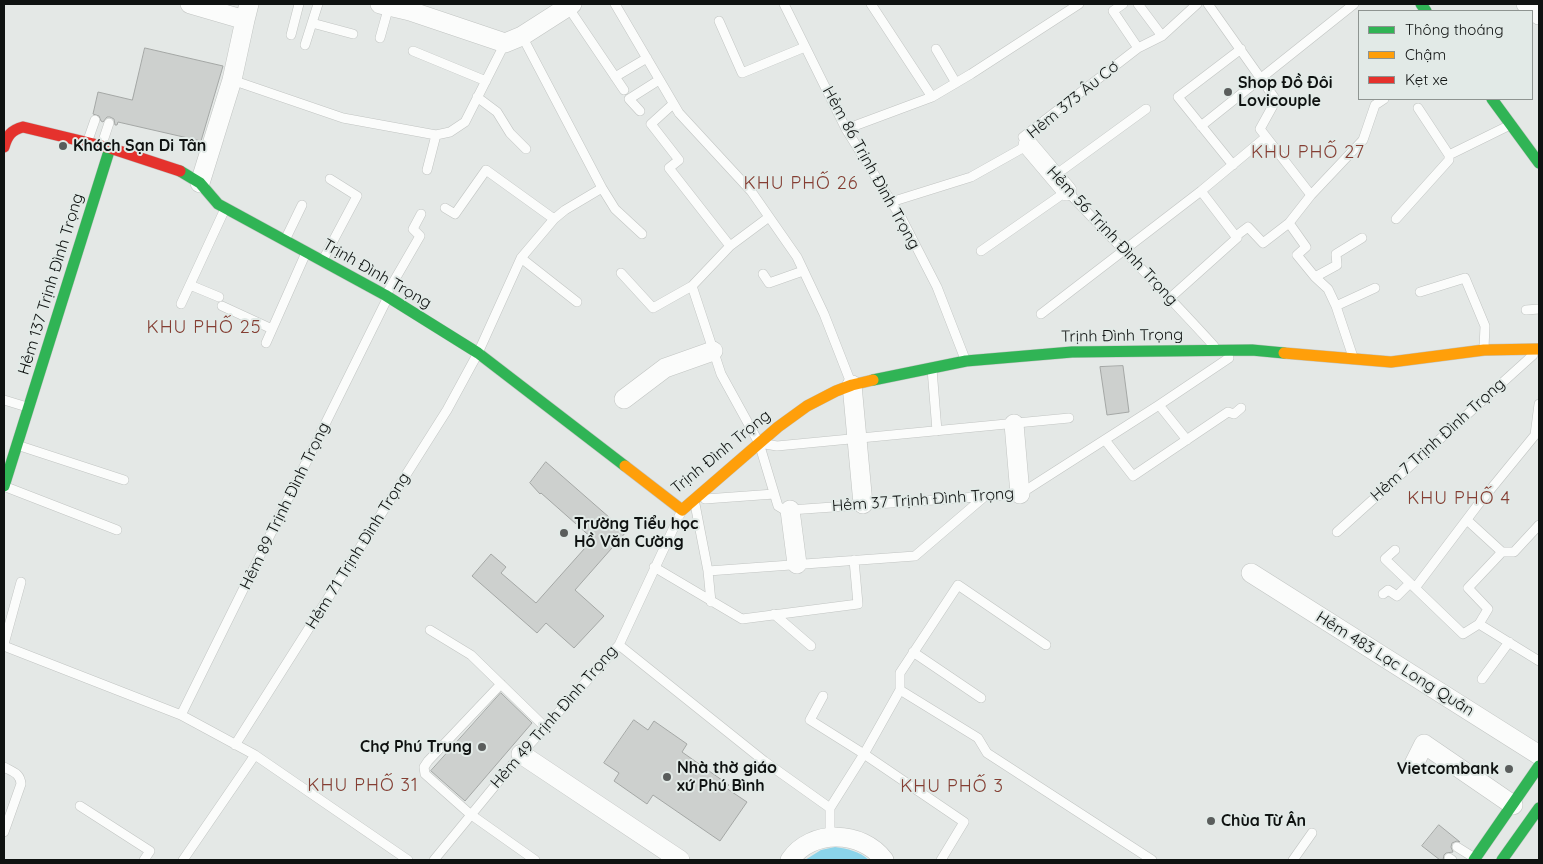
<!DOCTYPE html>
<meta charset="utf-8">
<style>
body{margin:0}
#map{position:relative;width:1543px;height:864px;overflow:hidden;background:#e4e8e6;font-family:Quicksand,sans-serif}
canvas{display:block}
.frame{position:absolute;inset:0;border:5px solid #0f1211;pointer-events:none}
.legend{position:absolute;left:1358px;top:10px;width:175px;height:90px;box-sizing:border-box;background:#e2eae7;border:1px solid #8e9491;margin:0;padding:6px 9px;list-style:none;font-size:15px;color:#0f1211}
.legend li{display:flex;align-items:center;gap:10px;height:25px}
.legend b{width:25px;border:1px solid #8e9491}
</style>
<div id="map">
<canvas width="1543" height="864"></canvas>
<div class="frame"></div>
<ul class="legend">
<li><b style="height:6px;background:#30b455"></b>Thông thoáng</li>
<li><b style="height:6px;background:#ff9f0a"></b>Chậm</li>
<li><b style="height:6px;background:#e5322d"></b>Kẹt xe</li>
</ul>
</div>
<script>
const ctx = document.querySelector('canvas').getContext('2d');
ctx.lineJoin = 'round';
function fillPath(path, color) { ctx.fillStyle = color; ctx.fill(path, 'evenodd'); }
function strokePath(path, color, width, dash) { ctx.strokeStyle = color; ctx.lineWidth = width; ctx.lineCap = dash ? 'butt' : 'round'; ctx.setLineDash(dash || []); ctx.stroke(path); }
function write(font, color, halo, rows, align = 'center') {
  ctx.font = font + ' Quicksand,sans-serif'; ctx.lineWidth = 4; ctx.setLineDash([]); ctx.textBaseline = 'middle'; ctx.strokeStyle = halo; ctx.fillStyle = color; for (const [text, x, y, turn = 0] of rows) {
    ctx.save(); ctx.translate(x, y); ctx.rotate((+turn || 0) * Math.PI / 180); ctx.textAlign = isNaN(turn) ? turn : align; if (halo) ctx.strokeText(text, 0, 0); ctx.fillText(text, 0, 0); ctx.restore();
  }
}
const water = new Path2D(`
 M835 847C848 849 859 851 869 860H805L821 850Z`);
const building = new Path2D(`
 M145 48 223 66 201 141 118 122 117 125H115L114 119 110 117H107L103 122 101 121 99 116 93 114 98 92 132 100Z
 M1123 366 1129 412 1107 415 1100 367Z
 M546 462 626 532 575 590 604 616 574 648 546 623 537 633 472 576 491 554 506 567 501 573 536 603 593 539 541 493 540 494 530 483Z
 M501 693 532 723 465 801 431 771Z
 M634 720 648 730 654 721 687 744 682 752 729 785 726 788 747 802 720 841 653 795 647 804 614 781 619 773 604 763Z
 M1439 825 1460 842 1457 841 1452 843 1451 847 1453 852 1446 853 1444 855 1443 860H1440L1422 846Z`);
const lane = new Path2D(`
 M615 4 679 113 751 191 797 257 824 314 851 383
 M784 4 846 129 902 219 937 287 965 359
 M871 4 932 97
 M1123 4 1113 11 1138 48
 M1138 4 1162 36
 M1208 4 1276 100 1260 129 1311 195
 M568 7 624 90
 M719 21 742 73 805 47
 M312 23 353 34
 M291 35 299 4
 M380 38 389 6
 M305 45 318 4
 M936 49 956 83
 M413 51 486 81
 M615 77 647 58
 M232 80 343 118 436 135 450 132 465 122 505 43
 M477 97 497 112 510 133 526 149
 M673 104 651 124 679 160 669 168 730 246
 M1418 108 1449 155
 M640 111 629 99 659 80
 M1201 126 1354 4
 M846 129 932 97 971 74 1079 4
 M88 140 95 120
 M102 144 109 123
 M1233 165 1178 97 1241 49
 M427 170 436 135
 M1054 176 1146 109
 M602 188 615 209 642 234
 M891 202 971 177 1028 145 1023 137 1138 48 1162 36 1197 4
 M445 208 455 214 486 170 554 219
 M1396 219 1449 160V155L1508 126
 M1289 223 1306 247 1297 255 1315 277 1328 289 1336 306 1353 357
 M1236 236 1248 227 1263 243 1289 223 1311 195 1363 140 1375 105 1384 99
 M286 238 302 205
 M981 251 1067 191C1116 243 1166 293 1214 346
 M324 258 357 196 330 179
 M521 258 577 302
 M621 273 653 308 692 286 730 246 769 217
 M763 274 769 283 803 271
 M1315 277 1337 265 1336 254 1362 238
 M190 285 219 297
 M692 286 721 374 759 443 778 506 783 509 790 510 1020 494 1159 405 1229 358
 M1420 292 1465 278 1485 326 1484 348
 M387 293 420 236 413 229 421 214
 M1170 298 1237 238 1201 191
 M181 304 224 211
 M222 306 272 329
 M1336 306 1375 288
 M1526 310 1539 309
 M1041 314 1201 191 1266 137
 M266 343 305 255
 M932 369 937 431
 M4 400 27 407
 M1159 405 1187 440
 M1105 440 1133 476 1228 412 1234 414 1241 408
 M765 444 777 446 1069 418
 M20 446 124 480
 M6 487 117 530
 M705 499 774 494
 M695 504 708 571 711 602
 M1467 520 1502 552
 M1337 532 1533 355
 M1395 550 1385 559 1463 634 1479 624 1539 661
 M654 567 742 619 858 604 854 560
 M708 571 915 556 984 497
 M1415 588 1477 506 1535 435 1539 404
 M1383 594 1388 590 1397 596 1410 583
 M774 614 811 646
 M1479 624 1488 609 1468 588 1502 552H1514L1539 525
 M430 630 471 655 545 727
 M4 644 21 582
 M619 645 764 761 830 808V837
 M4 646 181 715 255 755 408 860
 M913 652 981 698
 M1482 679 1509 642
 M501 684 428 761 424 767 425 774 470 814 535 860
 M900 690 978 738 987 753 1152 860
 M823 696 810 720 864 754 964 822 941 860
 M181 715 387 299
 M235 745 447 410 478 353 521 258 554 219 565 210 602 188 522 36
 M4 767C13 772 20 773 21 784L4 832
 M80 806 150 851 144 860
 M830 808 864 754 900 690V673L958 585 1046 645
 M1457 847 1473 857
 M1449 858 1452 860
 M183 860 255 755
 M434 860 521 754 619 645 681 512
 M1293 860 1312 833`);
const street = new Path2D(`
 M190 4 245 20 249 4
 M380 4 410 11 505 43 522 36 572 4
 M1526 4 1539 15
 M1028 145 1067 191
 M200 183 232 80 245 20
 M852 385 863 504
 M624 399 665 368 713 351
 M1014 424 1020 494
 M790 510 797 564
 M1251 573 1539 755
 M521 754 680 860
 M1413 766 1424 744 1513 805
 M790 860C811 829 862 830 884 860`);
const fast = new Path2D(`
 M1421 4 1426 11
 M1492 99 1539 163
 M180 171 200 183 218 204 385 295 478 353 625 466
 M873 380 966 361 1072 352 1252 350 1284 353
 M4 486 110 148
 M1474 860 1539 766
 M1502 860 1539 808`);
const slow = new Path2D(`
 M1284 353 1391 362 1484 350 1539 349
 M625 466 682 510 778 427 807 406 836 391 852 385 873 380`);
const jam = new Path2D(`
 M4 147C7 136 11 130 23 127L110 148 180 171`);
const markers = [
 [1228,92,5,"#5a5d5c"],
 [63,146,5,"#5a5d5c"],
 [564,533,5,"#5a5d5c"],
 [482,747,5,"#5a5d5c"],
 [1509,769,5,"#5a5d5c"],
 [667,777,5,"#5a5d5c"],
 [1211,821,5,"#5a5d5c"]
];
const poiNames = [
 ["Shop Đồ Đôi",1238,83],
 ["Lovicouple",1238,101],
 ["Khách Sạn Di Tân",73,146],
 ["Trường Tiểu học",574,524],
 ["Hồ Văn Cường",574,542],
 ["Chợ Phú Trung",472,747,"right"],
 ["Nhà thờ giáo",677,768],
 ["xứ Phú Bình",677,786],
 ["Vietcombank",1499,769,"right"],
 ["Chùa Từ Ân",1221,821]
];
const streetNames = [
 ["Hẻm 373 Âu Cơ",1073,100,-39],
 ["Hẻm 86 Trịnh Đình Trọng",871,168,61],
 ["Hẻm 56 Trịnh Đình Trọng",1112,236,47],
 ["Trịnh Đình Trọng",377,274,30],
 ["Hẻm 137 Trịnh Đình Trọng",51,284,-73],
 ["Trịnh Đình Trọng",1122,336,-1],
 ["Hẻm 7 Trịnh Đình Trọng",1438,440,-42],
 ["Trịnh Đình Trọng",721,452,-39],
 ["Hẻm 37 Trịnh Đình Trọng",923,500,-4],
 ["Hẻm 89 Trịnh Đình Trọng",285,506,-64],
 ["Hẻm 71 Trịnh Đình Trọng",358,551,-58],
 ["Hẻm 483 Lạc Long Quân",1395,664,32],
 ["Hẻm 49 Trịnh Đình Trọng",554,717,-49]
];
const neighbourhoodNames = [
 ["KHU PHỐ 27",1308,153],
 ["KHU PHỐ 26",801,184],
 ["KHU PHỐ 25",204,328],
 ["KHU PHỐ 4",1459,499],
 ["KHU PHỐ 31",363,786],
 ["KHU PHỐ 3",952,787]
];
fillPath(water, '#8bd4ea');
fillPath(building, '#cdd0ce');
strokePath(building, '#a4a7a5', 1);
strokePath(lane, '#c1c4c2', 10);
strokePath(street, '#c1c4c2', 20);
strokePath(fast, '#c1c4c2', 12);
strokePath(slow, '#c1c4c2', 12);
strokePath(jam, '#c1c4c2', 12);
strokePath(lane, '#fbfcfb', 9);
strokePath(street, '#fbfcfb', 19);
strokePath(fast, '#30b455', 11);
strokePath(slow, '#ff9f0a', 11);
strokePath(jam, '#e5322d', 11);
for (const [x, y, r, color] of markers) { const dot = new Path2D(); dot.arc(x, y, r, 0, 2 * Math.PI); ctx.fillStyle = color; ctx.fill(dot); strokePath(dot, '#e2eae7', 2); }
write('bold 16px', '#0f1211', '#e2eae7', poiNames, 'left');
write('16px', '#0f1211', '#e2eae7', streetNames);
ctx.letterSpacing = '1px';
write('18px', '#853e33', '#e2eae7', neighbourhoodNames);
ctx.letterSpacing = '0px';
</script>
